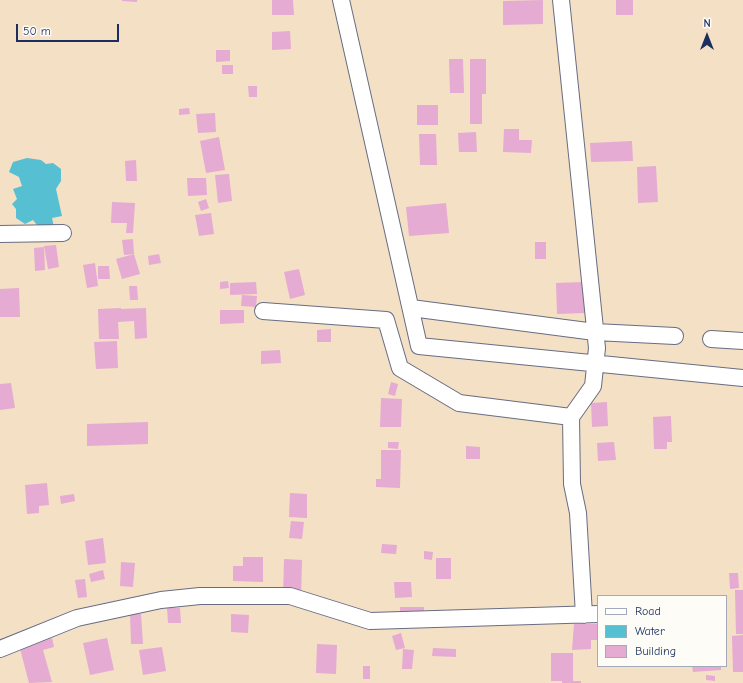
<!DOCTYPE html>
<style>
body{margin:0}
#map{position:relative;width:743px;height:683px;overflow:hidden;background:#f4e0c5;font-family:"Comic Neue",sans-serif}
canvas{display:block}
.legend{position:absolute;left:597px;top:595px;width:130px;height:72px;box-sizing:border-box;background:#fdfcf7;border:1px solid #a3aaba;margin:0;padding:5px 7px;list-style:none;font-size:12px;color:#1b2f5e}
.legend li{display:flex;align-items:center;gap:8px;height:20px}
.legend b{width:20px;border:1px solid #a3aaba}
.north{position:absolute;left:687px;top:16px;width:40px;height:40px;-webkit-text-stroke:3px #fdfcf7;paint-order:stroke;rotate:0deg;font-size:11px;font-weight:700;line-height:16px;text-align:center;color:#1b2f5e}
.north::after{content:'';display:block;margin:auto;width:14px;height:18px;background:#1b2f5e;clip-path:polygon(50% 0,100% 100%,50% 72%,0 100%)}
.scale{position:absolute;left:16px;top:24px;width:103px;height:18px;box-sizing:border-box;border:2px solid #1b2f5e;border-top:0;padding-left:5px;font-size:12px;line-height:14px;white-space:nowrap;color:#1b2f5e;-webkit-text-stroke:3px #fdfcf7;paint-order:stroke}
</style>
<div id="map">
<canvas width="743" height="683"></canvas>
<ul class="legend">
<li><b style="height:5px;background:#fff"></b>Road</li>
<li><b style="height:11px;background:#56bfd2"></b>Water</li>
<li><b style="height:11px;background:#e5abd2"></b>Building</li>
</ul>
<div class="north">N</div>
<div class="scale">50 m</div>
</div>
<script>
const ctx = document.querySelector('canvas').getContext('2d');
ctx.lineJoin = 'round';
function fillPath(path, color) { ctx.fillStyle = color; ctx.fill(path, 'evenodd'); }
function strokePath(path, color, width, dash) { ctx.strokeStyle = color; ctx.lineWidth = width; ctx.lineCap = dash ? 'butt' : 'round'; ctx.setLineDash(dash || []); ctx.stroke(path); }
const water = new Path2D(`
 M27 158 41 160 46 164 53 163 61 169V181L56 189 62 216 52 218 54 227 41 230 33 220 25 224 16 218V209L12 204 17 199 13 189 22 186 19 177 9 172 13 162Z`);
const building = new Path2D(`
 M122 0H137V2L122 1Z
 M272 0H293L294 15H272Z
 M543 0V24L503 25V1Z
 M616 0H633V15H616Z
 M290 31 291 49 272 50V32Z
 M216 50H230V61L216 62Z
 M449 59H463L464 93H450Z
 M470 59H486V94H482V124H470Z
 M222 65H233V74H222Z
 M248 86H257V97H249Z
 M417 105H438V125H417Z
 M189 108 190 114 179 115V109Z
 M215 113 216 132 198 133 196 114Z
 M504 129H519V140H532L531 153 503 152Z
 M476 132 477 152H459L458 133Z
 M419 134H436L437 165H420Z
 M219 137 225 170 206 173 200 141Z
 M632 141 633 161 591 162 590 143Z
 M136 160 137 181H126L125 161Z
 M656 166 658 202 638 203 637 167Z
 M229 174 232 201 218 203 215 175Z
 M187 178H206L207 195 188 196Z
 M206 199 209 208 201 211 198 202Z
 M112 202 135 203 133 233H126L127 223H111Z
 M446 203 449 233 409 236 406 207Z
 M211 213 214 234 199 236 195 215Z
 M133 239 134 254 124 255 122 240Z
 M535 242H546V259H535Z
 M56 245 59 267 48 269 44 246Z
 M44 247 45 270 35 271 34 248Z
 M134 254 140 274 122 279 116 259Z
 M159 254 161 263 149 265 148 256Z
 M95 263 98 286 87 288 83 265Z
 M98 266H109L110 279H98Z
 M299 269 305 295 290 299 284 272Z
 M228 281 229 288 220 289V282Z
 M256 282 257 294 230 295V283Z
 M584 282 585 313 557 314 556 283Z
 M129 286H137L138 300H130Z
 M19 288 20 317H0V289Z
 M242 295 257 296 256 307 241 306Z
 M121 308V309L146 308 147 338 135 339 134 321 118 322 119 339H99L98 309Z
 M220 310H244V323L220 324Z
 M331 329V342H317V330Z
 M117 341 118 368 96 369 94 342Z
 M280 350 281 363 261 364V351Z
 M391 382 398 384 395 396 388 394Z
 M11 383 15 408 0 410V384Z
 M381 398 402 399 401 427H380Z
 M607 402 608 426 592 427 591 403Z
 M671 416 672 442H667V449H654L653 417Z
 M148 422V444L87 446V424Z
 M388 442H399L398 449 388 448Z
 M614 442 616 460 598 461 597 443Z
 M466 446 480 447V459H466Z
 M381 450H401L400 488 376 487V479H381Z
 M47 483 49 505 39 506V513L27 514 25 485Z
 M290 493 307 494V518L289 517Z
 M74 494 75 501 61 504 60 496Z
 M291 521 304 522 302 539 289 538Z
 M103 538 106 563 88 565 85 541Z
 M382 544 397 545 396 554 381 553Z
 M424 551 433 552 432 560 424 559Z
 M243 557H263V582L233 581V566H243Z
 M436 558H451V579H436Z
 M284 559 302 560 301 597H283Z
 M121 562 135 563 133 587 120 586Z
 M103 570 105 579 91 582 89 574Z
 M729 573H738L739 588 730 589Z
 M85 579 87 597 78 598 75 580Z
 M394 582H411L412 597 395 598Z
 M735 590H743V634H736Z
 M400 607H424V622L400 621Z
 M167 608H180L181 623H168Z
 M130 614H141L143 644H131Z
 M231 614 249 615 248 633 231 632Z
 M574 624H598V640H591V649L572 650Z
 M401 633 405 648 396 650 392 636Z
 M743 635V672H733L732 636Z
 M52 638 54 647 43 650 52 682 29 683 18 641 36 642Z
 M107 638 114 670 90 675 83 643Z
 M317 644 337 645 336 674 316 673Z
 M162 647 166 671 143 675 139 650Z
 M433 648 456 649V657L432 656Z
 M403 649 414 650 412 669H402Z
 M551 653H573V681H581V683H562V681H551Z
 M363 666H370V679H363Z
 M692 666H721V670L693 672Z
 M706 675 715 676V681L706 680Z`);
const minor = new Path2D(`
 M341 0 419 346 743 378
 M561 0 597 348 593 386 571 417 572 484 578 513 584 615
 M0 234 63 233
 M411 308 595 332 675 336
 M263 311 386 320 400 368 459 403 571 417
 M711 339 743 341
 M0 649 77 618 161 600 200 596H290L370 621 598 614`);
fillPath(water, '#56bfd2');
fillPath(building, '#e5abd2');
strokePath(minor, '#676d82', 18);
strokePath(minor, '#fff', 16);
</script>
